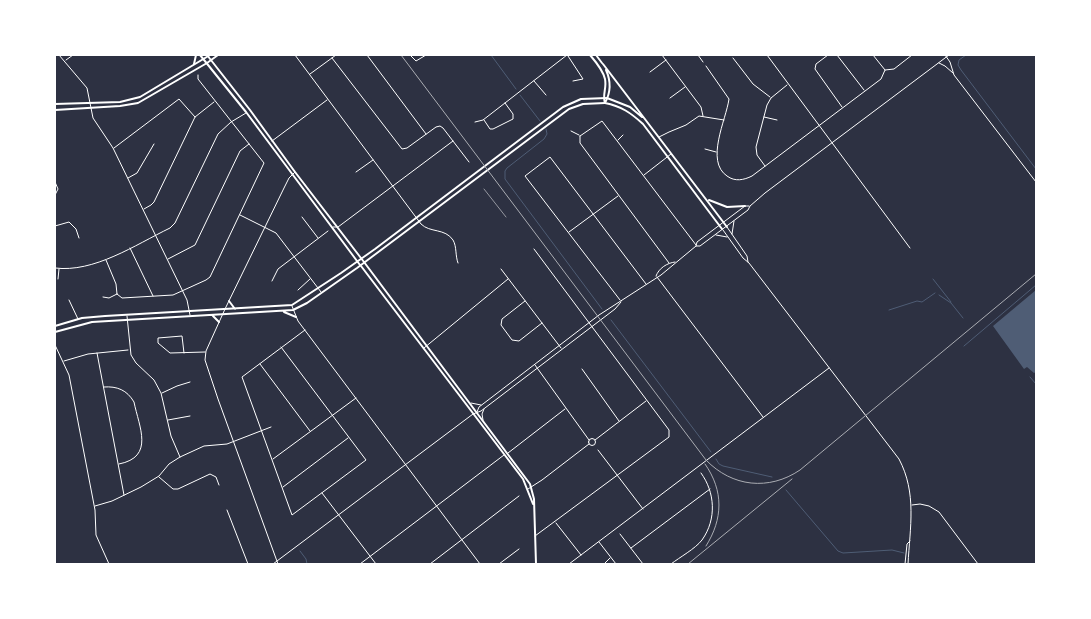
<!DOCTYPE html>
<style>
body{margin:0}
#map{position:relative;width:1091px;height:619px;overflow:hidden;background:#2d3142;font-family:"Golos Text",sans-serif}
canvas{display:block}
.frame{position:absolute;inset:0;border:56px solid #fff;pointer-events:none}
</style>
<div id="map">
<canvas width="1091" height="619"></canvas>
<div class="frame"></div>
</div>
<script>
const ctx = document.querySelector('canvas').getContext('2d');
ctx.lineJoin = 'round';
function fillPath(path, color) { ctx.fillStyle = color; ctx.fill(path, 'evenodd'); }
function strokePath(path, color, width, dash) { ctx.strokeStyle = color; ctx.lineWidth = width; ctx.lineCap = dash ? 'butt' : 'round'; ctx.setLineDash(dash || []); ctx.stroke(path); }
const water = new Path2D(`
 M1036 290V372L1034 373 1027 367 1024 369 993 326Z`);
const stream = new Path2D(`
 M491 55 516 89
 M966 55 959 60 958 65 961 70 1036 169
 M520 95 540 121
 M546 129 547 134 544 139 507 168 505 171V179L602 309
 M933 279 951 302
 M939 295 951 303 963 318
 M889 310 917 301 922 302 935 293
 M611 320 711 452
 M964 346 1036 285
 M1030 377 1036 384
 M716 459 719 464 723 466 772 477
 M786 490 838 551 843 553 892 550 904 553
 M300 551 306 559 307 564`);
const service = new Path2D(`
 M484 189 506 217`);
const minor = new Path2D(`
 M59 55 87 88 93 118 113 148 187 300 190 315
 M295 55 421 224C430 233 445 228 453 240 457 247 455 255 458 263
 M367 55 426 134
 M410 55 416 61 426 55
 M662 55 701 107 703 116
 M698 55 703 62
 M767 55 910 248
 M828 55 816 64 815 69 842 107
 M837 55 864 90
 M873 55 885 70
 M945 55 950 62 954 75 1036 182
 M55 56 57 55
 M568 56 583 79 573 81
 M332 58 402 149 407 148 436 127 440 126 443 128 469 162
 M733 58 753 84 770 97
 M66 60 73 55
 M706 66 729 99C726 120 705 161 727 176 735 182 744 180 752 176L881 79 885 70 894 69 912 55
 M650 72 666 60
 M310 74 336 55
 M534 81 546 95
 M670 98 685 87
 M764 117 777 120
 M484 120 490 129H493L513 119V114L505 103
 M475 122 483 120 567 55
 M571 131 579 135
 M580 136 602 121 696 245
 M580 136V143L669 263
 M659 137 669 132 686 125 699 116 724 120
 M618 140 623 135
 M272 141 327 100
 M114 148 179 99 195 117
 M705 149 716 152
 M765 166 757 155 756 147 767 105 771 98 787 85
 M356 172 373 160
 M644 175 671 154
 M128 178 137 173 154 144
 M55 182 58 189 55 195
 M144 209 151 205 154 202 195 117 214 102
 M240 215 276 233 321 292
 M302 217 318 238
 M55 226 69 222 76 229 79 238
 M333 227H338L453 141
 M569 232 618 196
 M130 248 153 296
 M534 249 669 430V437L535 536
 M168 259 195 245 240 151 249 144
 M106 260 116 284 117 294
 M55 268C94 273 135 245 170 228L175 223 218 134 231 122 246 113
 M501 269 561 348
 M657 277 763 417
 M58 279 59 269
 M272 281 278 269 328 231
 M298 290 310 279
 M117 294 122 298 173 295 206 280 210 277 264 163 198 79V75
 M103 297 109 298 117 294
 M69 300 78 319
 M620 300 525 176 550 157 646 284
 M525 301 502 319 501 325 512 340 519 341 542 323
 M292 306 298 321 480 564
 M127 316 131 355 136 363 154 380 161 393 171 436 180 457
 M281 347 366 460 292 515 242 377 305 330
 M424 348 508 279
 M97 353 124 495
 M184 353 182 336 158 338V343L170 353 205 352
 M64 361 88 354 128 350
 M260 364 310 431
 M535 365 589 440
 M582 369 619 421
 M104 387C117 386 127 390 134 402 139 427 155 457 119 464
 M162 393 177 386 190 382
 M168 420 190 416
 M588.5 442a3.5 3.5 0 1 1 7 0a3.5 3.5 0 1 1-7 0Z
 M595 440 646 401
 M598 450 643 509
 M508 453 565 409
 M273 459 356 398
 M159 477 173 489H178L210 474 216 477 219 485
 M283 487 348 438
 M528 489 542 480 589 444
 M322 493 376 564
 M912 505 920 504 929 506 939 512 978 564
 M95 506 112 501 141 487 159 476 169 464 180 457 204 446 227 444 271 427
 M227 510 248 564
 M556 523 581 555
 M620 534 643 564
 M631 548 710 489
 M278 564 218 399 205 360 206 351 225 309 284 188 289 178 295 172
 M360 564 504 455
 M430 564 519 496
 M499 564 519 549
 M604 564 610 558
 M671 564C680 557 695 549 702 540 717 519 715 492 701 473`);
const tertiary = new Path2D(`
 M939 63 945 66 953 73
 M727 227 747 256 748 262
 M723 230 743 258 749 263 899 459C917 493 910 527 908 564
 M732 234 734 221
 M716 235 727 237
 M696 246 697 242 745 206H749
 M656 276C659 268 667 263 675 262
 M55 345 69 375 95 510 96 535 109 564
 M471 403 481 405
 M477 412 479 407 496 394 599 315 661 275 696 246H700L748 210 750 206 765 193 949 55
 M483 420 482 414 484 409
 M599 542 616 564
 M273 564 473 414 481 411 615 309 621 302
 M569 564 829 368
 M905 564 907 544 910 541`);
const secondary = new Path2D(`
 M590 55C596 62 603 70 605 79 607 88 602 95 605 103
 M596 55 602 63
 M603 64 727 227
 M607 98 630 107 642 117
 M605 103C621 106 631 113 643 124L722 229
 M605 103C611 92 611 81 606 70
 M55 104 120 102 140 97 210 55
 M55 110 120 106 138 103 207 63 218 55
 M709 200 727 207 745 206
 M364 262 530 484 534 499 536 564
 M361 266 523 479 533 504`);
const primary = new Path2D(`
 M200 55 246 112 360 265
 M207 55 250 110 295 172 364 262
 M194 64 196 55
 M229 301 235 309
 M284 312 296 317
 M213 316 219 322
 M55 326 82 318 105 316 292 305 341 273 375 249 563 107 581 99 607 98
 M55 332 92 322 293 310 307 303 357 268 569 109 583 104 605 103`);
const rail = new Path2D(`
 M401 55 706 460C732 487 769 491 800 470L1036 274
 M705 464C724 491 723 519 706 546
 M688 564 792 479`);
fillPath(water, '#4f5d75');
strokePath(stream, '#4f5d75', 1);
strokePath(service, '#fff', 0.5);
strokePath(minor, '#fff', 1);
strokePath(tertiary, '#fff', 1);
strokePath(secondary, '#fff', 2);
strokePath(primary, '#fff', 2);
strokePath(rail, '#abadb3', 1);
</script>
